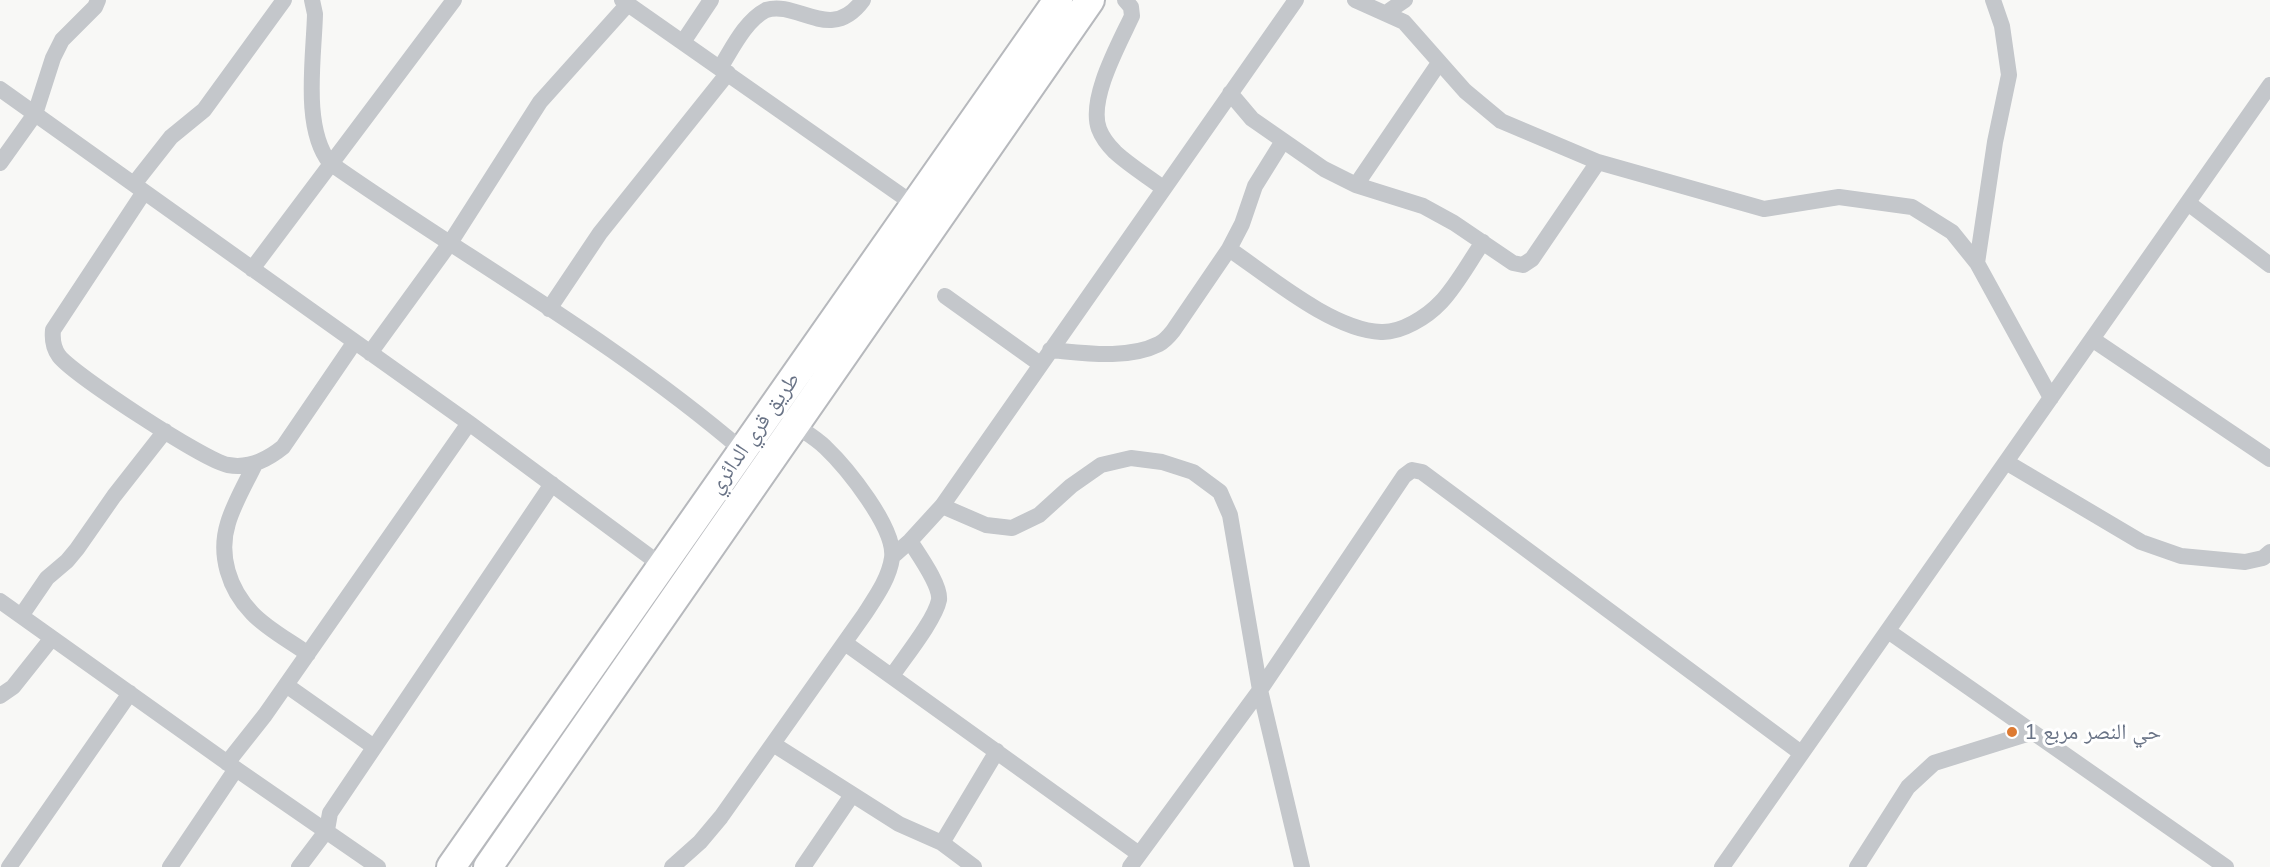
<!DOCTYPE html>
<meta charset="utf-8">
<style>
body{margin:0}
canvas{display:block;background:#f8f8f6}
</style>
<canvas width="2270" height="867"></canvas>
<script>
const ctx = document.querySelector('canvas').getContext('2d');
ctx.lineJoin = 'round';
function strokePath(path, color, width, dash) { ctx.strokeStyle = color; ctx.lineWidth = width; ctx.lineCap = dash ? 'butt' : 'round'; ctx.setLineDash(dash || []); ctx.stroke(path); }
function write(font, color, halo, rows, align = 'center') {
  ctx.font = font + ' Mulish,"Noto Naskh Arabic",sans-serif'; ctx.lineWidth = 6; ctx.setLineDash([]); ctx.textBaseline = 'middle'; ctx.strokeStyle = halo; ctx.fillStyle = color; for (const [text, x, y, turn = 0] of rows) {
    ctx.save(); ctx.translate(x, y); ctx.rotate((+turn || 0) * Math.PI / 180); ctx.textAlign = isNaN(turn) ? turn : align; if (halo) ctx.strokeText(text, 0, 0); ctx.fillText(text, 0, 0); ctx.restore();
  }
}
const minor = new Path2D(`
 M312 0 315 14C314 57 302 128 330 163 467 259 615 341 742 450
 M622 0 915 205
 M1125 0 1131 7 1132 16C1119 44 1088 99 1099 129 1102 137 1109 146 1115 152 1129 165 1147 176 1163 188
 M1355 0 1404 22 1465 91 1501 121 1598 162 1764 209 1839 197 1912 207 1952 232 1977 263 2051 398
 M1386 13 1405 0
 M683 42 711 0
 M720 68C732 49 745 21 766 10 798 0 831 44 863 0
 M0 89 469 423 661 565
 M1230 93 1252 119 1324 169 1356 185 1423 206 1454 223 1513 263 1523 265 1532 259 1598 162
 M0 163 35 114 53 58 62 40 95 7 98 0
 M134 184 171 137 204 110 284 0
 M1356 185 1439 63
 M144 192 53 330C52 340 53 348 59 356 74 375 205 461 228 465 249 469 267 460 283 447L354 343
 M2188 203 2270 265
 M1229 249C1269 276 1332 330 1381 332 1401 333 1427 317 1441 302 1457 285 1469 262 1483 242
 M1977 263 1995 142 2009 75 2002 26 1993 0
 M252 269 454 0
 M945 296 1040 364
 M549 309 600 233 728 73
 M2092 339 2270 459
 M1050 350C1084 353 1127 360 1159 344 1165 341 1169 336 1173 331L1229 249 1242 224 1255 186 1283 141
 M370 353 450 243 540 102 628 4
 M2006 462 2141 542 2181 556 2245 562 2263 558 2270 552
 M255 464C246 483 234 503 228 523 218 555 229 589 252 613 267 629 290 641 308 654
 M942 506 986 525 1012 528 1039 515 1071 486 1101 465 1131 458 1162 462 1193 472 1220 492 1230 515 1260 690 1302 867
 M893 556 910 541 942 506 1296 0
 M0 601 236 769 378 867
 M21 616 47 578 67 561 77 549 114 496 165 431
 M1888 631 2226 867
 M845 643 1139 854
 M892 676C904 658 935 620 939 600 941 585 918 554 910 541
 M286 685 374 747
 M0 696 13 687 52 638
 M773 744 899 824 942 843 974 867
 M227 763 265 715 469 423
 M942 843 997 751
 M9 867 130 693
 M170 867 236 769
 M299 867 327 830 330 813 552 484
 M672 867 700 842 721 817 864 615C875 598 889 579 892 558 896 528 846 467 825 447 816 438 805 432 795 425
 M803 867 852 795
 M1130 867 1260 690 1404 476 1412 470 1422 472 1801 753
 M1722 867 2270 85
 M1857 867 1908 787 1934 763 2033 732`);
const trunk = new Path2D(`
 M451 867 1058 0
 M488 867 1090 0`);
const markers = [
 [2012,732,6,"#dd7a32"]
];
const streetNames = [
 ["طريق قري الدائري",754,433,-55]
];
const poiNames = [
 ["حي النصر مربع 1",2024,732]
];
strokePath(trunk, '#b7b9bd', 32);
strokePath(minor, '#c4c7cb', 16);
strokePath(trunk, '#fff', 28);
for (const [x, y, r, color] of markers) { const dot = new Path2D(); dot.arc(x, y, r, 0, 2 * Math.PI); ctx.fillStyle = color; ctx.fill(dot); strokePath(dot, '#fff', 2); }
write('22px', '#697386', '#fff', streetNames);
write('22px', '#697386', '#fff', poiNames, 'left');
</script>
